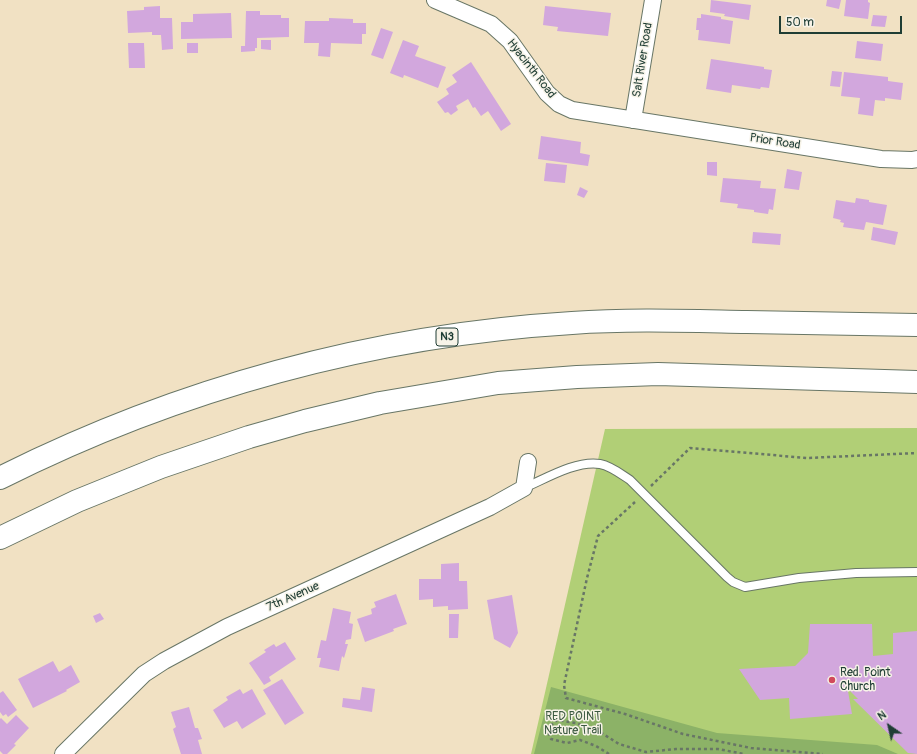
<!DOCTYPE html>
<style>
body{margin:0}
#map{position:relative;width:917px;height:754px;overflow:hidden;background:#f1e1c3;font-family:Pangolin,sans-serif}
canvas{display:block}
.north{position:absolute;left:869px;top:706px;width:40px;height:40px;-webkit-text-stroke:3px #f7f3e8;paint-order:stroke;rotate:326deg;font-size:11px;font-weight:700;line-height:16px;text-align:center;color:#1f3d34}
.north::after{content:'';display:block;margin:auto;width:14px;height:18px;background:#1f3d34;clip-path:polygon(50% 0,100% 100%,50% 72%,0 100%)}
.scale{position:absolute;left:779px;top:16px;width:123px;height:18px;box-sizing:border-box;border:2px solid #1f3d34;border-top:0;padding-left:5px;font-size:12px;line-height:14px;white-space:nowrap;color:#1f3d34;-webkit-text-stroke:3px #f7f3e8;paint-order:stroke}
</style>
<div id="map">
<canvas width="917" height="754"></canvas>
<div class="north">N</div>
<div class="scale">50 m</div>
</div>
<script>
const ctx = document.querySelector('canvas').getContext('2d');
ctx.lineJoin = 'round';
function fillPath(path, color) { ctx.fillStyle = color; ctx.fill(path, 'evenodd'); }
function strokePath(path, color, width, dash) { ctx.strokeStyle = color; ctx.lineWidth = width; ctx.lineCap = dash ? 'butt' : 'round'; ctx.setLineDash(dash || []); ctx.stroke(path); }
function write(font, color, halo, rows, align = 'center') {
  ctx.font = font + ' Pangolin,sans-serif'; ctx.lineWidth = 3; ctx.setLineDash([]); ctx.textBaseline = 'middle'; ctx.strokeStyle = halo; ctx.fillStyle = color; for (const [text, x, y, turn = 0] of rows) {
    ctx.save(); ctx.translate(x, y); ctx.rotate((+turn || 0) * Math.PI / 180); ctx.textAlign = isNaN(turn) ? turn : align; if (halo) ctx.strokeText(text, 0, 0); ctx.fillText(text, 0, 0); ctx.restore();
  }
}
const green = new Path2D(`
 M917 428V754H531L605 429Z`);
const forest = new Path2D(`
 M551 687 717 733 877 745 898 754H534Z`);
const building = new Path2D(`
 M711 0 751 5 749 20 724 16 725 14 710 12Z
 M827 0H841L839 9 826 6Z
 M846 0H868V2L870 3 868 19 844 16Z
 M160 6V18H172L173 49 162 50 161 35H152V32L128 33 127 11 144 10V7Z
 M545 6 611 13 608 36 557 31 558 27 543 25Z
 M246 11H260V15H281V18H289V37L257 38V48H255V51L241 52V46H245Z
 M231 13 232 38 181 39V22H193V14Z
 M701 14 721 17V19L733 21 730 44 698 40 699 30H696L697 18H701Z
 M873 15 887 16 885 27 871 26Z
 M329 18 353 19V23H366V34H362V44L331 43 330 57 318 56 319 43H304L305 21H329Z
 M381 28 393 32 383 59 371 55Z
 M261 40H271V50L261 49Z
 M403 40 419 46 415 56 446 67 438 88 404 75 403 78 390 73Z
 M857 41 883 44 881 61 855 58Z
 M128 43H144L145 68H129Z
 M187 43H198V53H187Z
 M711 59 764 67V69L772 70 769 88 761 87 760 89 732 85 731 93 706 89Z
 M471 62 511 124 501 131 488 111 481 116 475 107 473 108 468 99 456 106 458 110 451 115 448 112 445 113 437 102 449 94 446 89 457 82 452 75Z
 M832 71 842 72 840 87 830 86Z
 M844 72 888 77V81L903 83 901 100 885 98V101L875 100 873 116 858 114 860 98 841 96Z
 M541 136 581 142 580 153 590 155 588 166 538 159Z
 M707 162H717V176L707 175Z
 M546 163 567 165 565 183 544 181Z
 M787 169 802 172 799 190 784 188Z
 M723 178 761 181 760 188 776 189 773 210 769 209 768 214 754 212V210L737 208 738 204 720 202Z
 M580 187 588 191 584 198 577 195Z
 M856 198 869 200V202L887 205 883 225 866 222 864 230 843 227 844 223 840 222 841 220 833 218 836 200 855 203Z
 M873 227 898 232 895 245 871 240Z
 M753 232 781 234 780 245 752 243Z
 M459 563V581H467L468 609 448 610V606L433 607V599L419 600V579H441V564Z
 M396 594 407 624 393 629 394 631 365 642 357 619 372 614 371 609 376 607 374 602Z
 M512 595 518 633 510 648 494 639 487 600Z
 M333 608 351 612 349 623 353 624 351 639 346 640 345 644H348L344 658 342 656 339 671 319 667 321 658H317L321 640 326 641Z
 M100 613 104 619 96 623 93 616Z
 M449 614H459L458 638H449Z
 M810 624H872L873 656 893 654V633L917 631V754L908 753 853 699H858L850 691H848L852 714 790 719 789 698 760 700 739 669 795 666 808 653Z
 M285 642 296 659 269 677 271 681 264 685 249 663 266 652 264 650 274 644 276 647Z
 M53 661 59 672 71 665 80 682 66 690 67 691 33 708 18 679Z
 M282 679 304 713 285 725 263 690Z
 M362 687 375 689 372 712 342 707 343 698 360 700Z
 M240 689 243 694 252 689 266 714 242 729 237 721 224 728 213 710 228 700 226 697Z
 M3 691 17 710 8 717 6 714 3 716 0 712V693Z
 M189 707 195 728H198L202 739 198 740 202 754H181L173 729 176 727 171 712Z
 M16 715 29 728 14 744 16 745 7 754H3L0 751V719L1 718 7 724Z`);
const path = new Path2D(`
 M651 486 690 448 807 458 917 453
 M635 502 598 536 587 578 564 685 566 698 625 714 683 734 751 748 823 754
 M609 754 596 746 580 740 567 743 551 739 547 729 557 720 576 723 600 732 619 744 646 752 676 749H718L744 754`);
const service = new Path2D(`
 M524 488C545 479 576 460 600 464 611 466 621 474 630 480L727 577 733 582 745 587 799 578 856 573 917 572`);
const minor = new Path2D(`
 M435 0 491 24 510 41 547 93 559 104 572 110 881 159 912 160 917 159
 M633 120 653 0
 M63 754 144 674 164 661 227 627 490 507 524 488 528 462`);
const motorway = new Path2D(`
 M0 478C177 389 373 335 572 323 630 319 688 321 747 322 803 323 860 324 917 325
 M0 538 77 501 161 467 249 437 305 421 380 403 498 383 577 377 658 374 917 382`);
const markers = [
 [832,680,4,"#d1495b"]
];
const shields = [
 [447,337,22]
];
const shieldNames = [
 ["N3",447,337]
];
const streetNames = [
 ["Salt River Road",643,60,-81],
 ["Hyacinth Road",531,69,52],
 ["Prior Road",775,142,9],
 ["7th Avenue",293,597,-24]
];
const poiNames = [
 ["Red. Point",840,673],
 ["Church",840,687]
];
const parkNames = [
 ["RED POINT",573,717],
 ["Nature Trail",573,731]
];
fillPath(green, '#b1cf76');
fillPath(forest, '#8cb267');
fillPath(building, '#d2a7dd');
strokePath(service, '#687666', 10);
strokePath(minor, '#687666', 18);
strokePath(motorway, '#687666', 24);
strokePath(path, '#687666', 2.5, [3, 3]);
strokePath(service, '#fff', 8);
strokePath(minor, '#fff', 16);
strokePath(motorway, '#fff', 22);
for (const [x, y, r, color] of markers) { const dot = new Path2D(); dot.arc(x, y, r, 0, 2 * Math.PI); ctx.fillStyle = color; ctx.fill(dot); strokePath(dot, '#f7f3e8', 1.5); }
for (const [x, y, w] of shields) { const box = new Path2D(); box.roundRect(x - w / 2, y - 9, w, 18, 3); ctx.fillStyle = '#f7f3e8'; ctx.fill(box); strokePath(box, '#1f3d34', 1); }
write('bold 11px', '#1f3d34', null, shieldNames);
write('12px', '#1f3d34', '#f7f3e8', streetNames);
write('12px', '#1f3d34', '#f7f3e8', poiNames, 'left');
write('12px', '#3c5a41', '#f7f3e8', parkNames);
</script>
